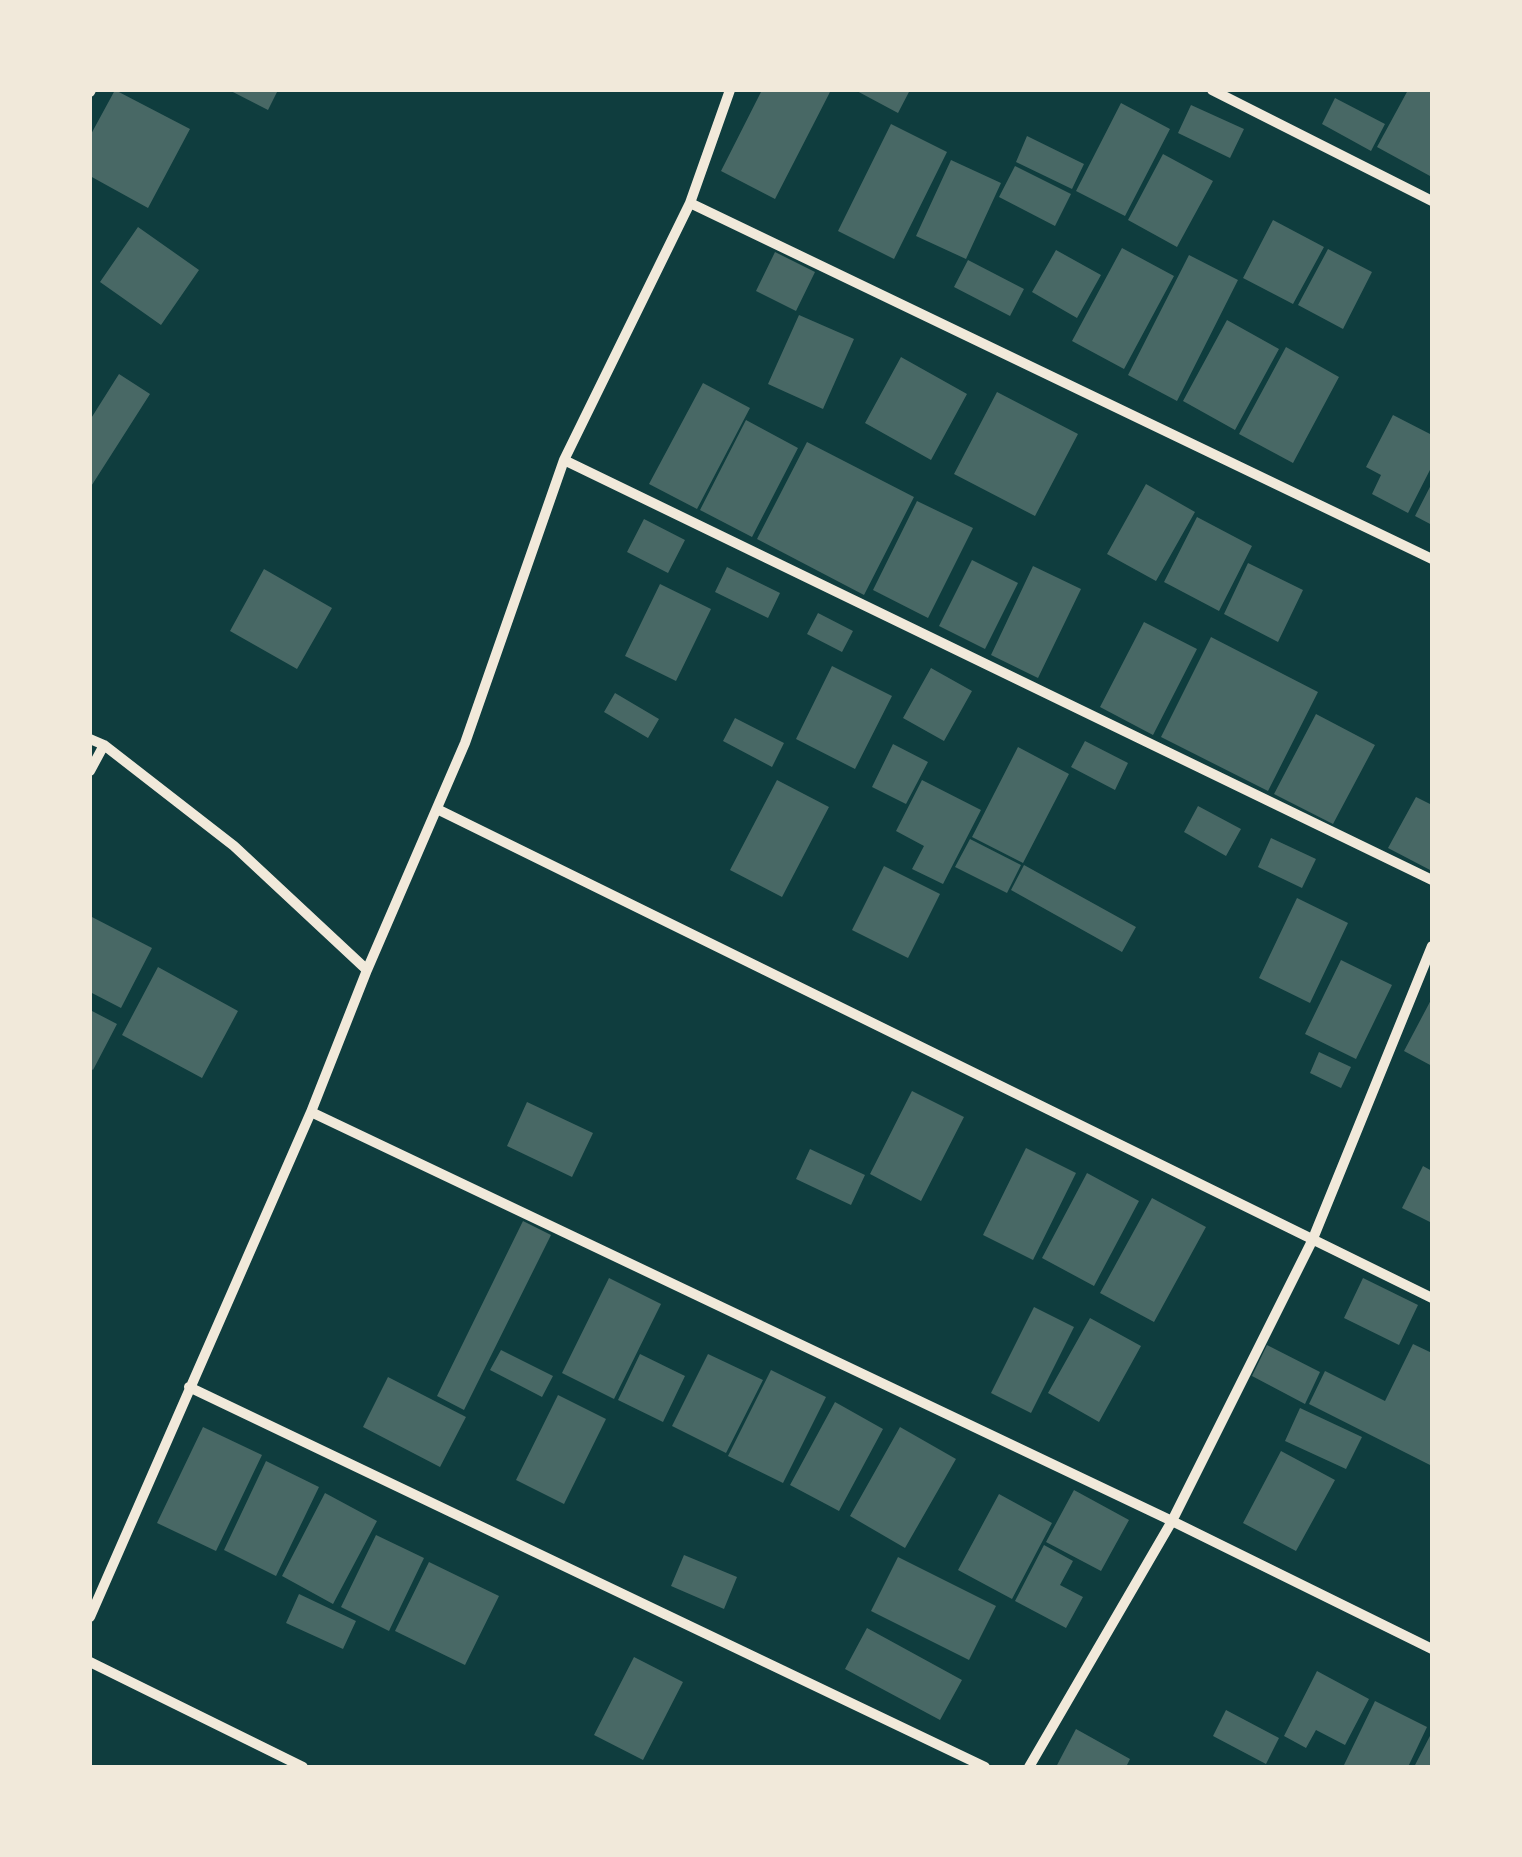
<!DOCTYPE html>
<style>
body{margin:0}
#map{position:relative;width:1522px;height:1857px;overflow:hidden;background:#0f3d3e;font-family:"DM Sans",sans-serif}
canvas{display:block}
.frame{position:absolute;inset:0;border:92px solid #f1e9da;pointer-events:none}
</style>
<div id="map">
<canvas width="1522" height="1857"></canvas>
<div class="frame"></div>
</div>
<script>
const ctx = document.querySelector('canvas').getContext('2d');
ctx.lineJoin = 'round';
function fillPath(path, color) { ctx.fillStyle = color; ctx.fill(path, 'evenodd'); }
function strokePath(path, color, width, dash) { ctx.strokeStyle = color; ctx.lineWidth = width; ctx.lineCap = dash ? 'butt' : 'round'; ctx.setLineDash(dash || []); ctx.stroke(path); }
const building = new Path2D(`
 M115 90 190 129 148 208 90 176V136Z
 M229 90H278L268 110Z
 M762 90 830 92 775 199 721 171Z
 M855 90H910L898 113Z
 M1408 90H1432V171L1430 176 1377 147Z
 M1335 98 1385 124 1371 151 1322 124Z
 M1121 103 1170 129 1125 216 1076 191Z
 M1191 105 1244 129 1230 158 1178 133Z
 M891 124 947 152 894 259 838 231Z
 M1027 136 1084 164 1072 189 1016 162Z
 M1163 154 1213 181 1177 247 1128 220Z
 M951 160 1001 183 966 259 916 236Z
 M1015 166 1071 194 1055 226 999 197Z
 M1273 220 1324 247 1293 304 1243 278Z
 M138 227 199 270 161 325 100 282Z
 M1122 248 1174 276 1124 369 1072 341Z
 M1328 249 1372 272 1343 329 1298 305Z
 M1056 250 1101 275 1077 318 1032 292Z
 M775 252 815 272 796 311 756 291Z
 M1189 255 1238 280 1177 401 1128 375Z
 M968 260 1024 289 1010 316 954 287Z
 M799 315 854 339 823 409 768 384Z
 M1227 320 1279 349 1235 430 1183 401Z
 M1286 347 1339 377 1293 463 1239 434Z
 M901 357 967 394 931 460 865 423Z
 M119 374 150 394 90 488V420Z
 M703 383 750 408 697 509 649 484Z
 M997 392 1078 434 1035 516 954 474Z
 M1393 415 1432 435V466L1408 513 1372 494 1381 475 1366 467Z
 M746 420 798 448 752 537 700 510Z
 M807 442 914 497 864 595 757 539Z
 M1432 483V525L1415 516Z
 M1146 484 1195 512 1156 581 1107 554Z
 M917 501 973 528 928 618 873 590Z
 M1197 517 1252 546 1219 611 1164 582Z
 M644 519 685 540 668 573 627 552Z
 M972 560 1018 583 985 649 939 626Z
 M1248 563 1303 590 1278 642 1224 614Z
 M1033 566 1081 589 1038 678 991 655Z
 M727 567 780 593 768 618 715 592Z
 M264 569 332 608 297 669 230 631Z
 M660 584 711 609 676 681 625 656Z
 M818 613 853 631 842 652 807 634Z
 M1144 622 1197 649 1153 735 1100 707Z
 M1211 637 1318 692 1268 791 1161 737Z
 M832 666 892 696 855 769 796 739Z
 M931 668 972 691 944 741 903 718Z
 M615 693 659 719 648 738 604 712Z
 M1316 714 1375 745 1333 824 1274 794Z
 M735 718 784 743 772 767 723 741Z
 M1085 741 1128 763 1115 790 1071 767Z
 M893 744 928 762 906 804 872 787Z
 M1018 747 1069 774 1023 863 972 837Z
 M777 780 829 807 782 897 730 870Z
 M922 780 981 810 943 884 912 869 924 846 896 831Z
 M1416 797 1432 805V871L1388 848Z
 M1198 806 1241 829 1226 856 1184 832Z
 M1271 838 1316 859 1302 888 1258 867Z
 M970 839 1021 865 1007 893 955 867Z
 M1024 865 1136 927 1122 952 1011 890Z
 M884 866 940 894 908 958 852 930Z
 M1297 898 1348 923 1310 1003 1259 978Z
 M90 916 152 948 121 1008 90 992Z
 M1341 960 1392 985 1356 1059 1305 1034Z
 M158 967 238 1011 202 1078 122 1035Z
 M1432 998V1066L1404 1051Z
 M92 1011 117 1024 93 1070 90 1068V1015Z
 M1319 1052 1351 1067 1341 1088 1310 1073Z
 M912 1091 964 1117 921 1201 870 1174Z
 M527 1102 593 1133 572 1177 507 1146Z
 M1026 1148 1076 1173 1033 1260 983 1235Z
 M810 1149 865 1175 851 1205 796 1179Z
 M1423 1166 1432 1171V1223L1402 1208Z
 M1087 1173 1139 1201 1094 1286 1042 1258Z
 M1152 1198 1206 1227 1154 1322 1100 1293Z
 M523 1221 551 1235 464 1410 437 1396Z
 M609 1278 661 1304 614 1399 562 1373Z
 M1363 1278 1418 1305 1399 1345 1344 1318Z
 M1034 1307 1074 1327 1031 1413 991 1393Z
 M1090 1318 1141 1346 1099 1422 1048 1393Z
 M1413 1344 1432 1353V1466L1309 1404 1325 1371 1385 1401Z
 M1267 1345 1320 1372 1305 1404 1252 1376Z
 M501 1350 553 1376 542 1397 490 1370Z
 M640 1354 685 1376 663 1422 618 1400Z
 M708 1354 763 1380 726 1453 672 1426Z
 M771 1370 826 1397 783 1483 728 1456Z
 M388 1377 466 1417 440 1467 363 1427Z
 M558 1395 606 1419 564 1504 516 1480Z
 M835 1402 883 1429 839 1511 790 1485Z
 M1300 1408 1362 1437 1346 1469 1285 1441Z
 M203 1427 262 1455 216 1551 157 1523Z
 M900 1427 956 1459 905 1548 850 1516Z
 M1281 1451 1335 1480 1296 1551 1243 1523Z
 M266 1461 319 1487 276 1576 224 1550Z
 M1074 1490 1129 1520 1101 1571 1046 1542Z
 M325 1493 377 1521 333 1604 282 1576Z
 M999 1494 1052 1523 1012 1599 958 1570Z
 M376 1535 424 1558 389 1631 341 1607Z
 M1044 1545 1073 1561 1060 1585 1083 1597 1066 1628 1015 1601Z
 M684 1555 737 1577 724 1609 671 1586Z
 M898 1557 996 1606 969 1660 871 1611Z
 M429 1562 499 1596 465 1665 395 1631Z
 M299 1594 356 1621 343 1649 286 1623Z
 M867 1628 962 1680 940 1720 845 1669Z
 M634 1657 683 1682 643 1760 594 1735Z
 M1317 1671 1369 1699 1345 1745 1316 1730 1306 1748 1284 1736Z
 M1375 1701 1427 1727 1408 1767H1348L1344 1765Z
 M1226 1710 1279 1738 1266 1764 1213 1736Z
 M1076 1729 1130 1759 1126 1767H1056Z
 M1432 1732V1767H1414Z`);
const minor = new Path2D(`
 M1212 90 1432 201
 M90 92 91 90
 M690 203 1432 559
 M564 460 1432 880
 M90 739 104 745 234 846 367 970
 M90 771 104 745
 M437 809 1432 1298
 M311 1112 1172 1521 1432 1649
 M189 1387 985 1767
 M90 1617 311 1112 367 970 465 743 564 460 690 203 730 90
 M90 1662 303 1767
 M1029 1767 1172 1521 1312 1241 1432 946`);
fillPath(building, '#486865');
strokePath(minor, '#f1e9da', 10);
</script>
